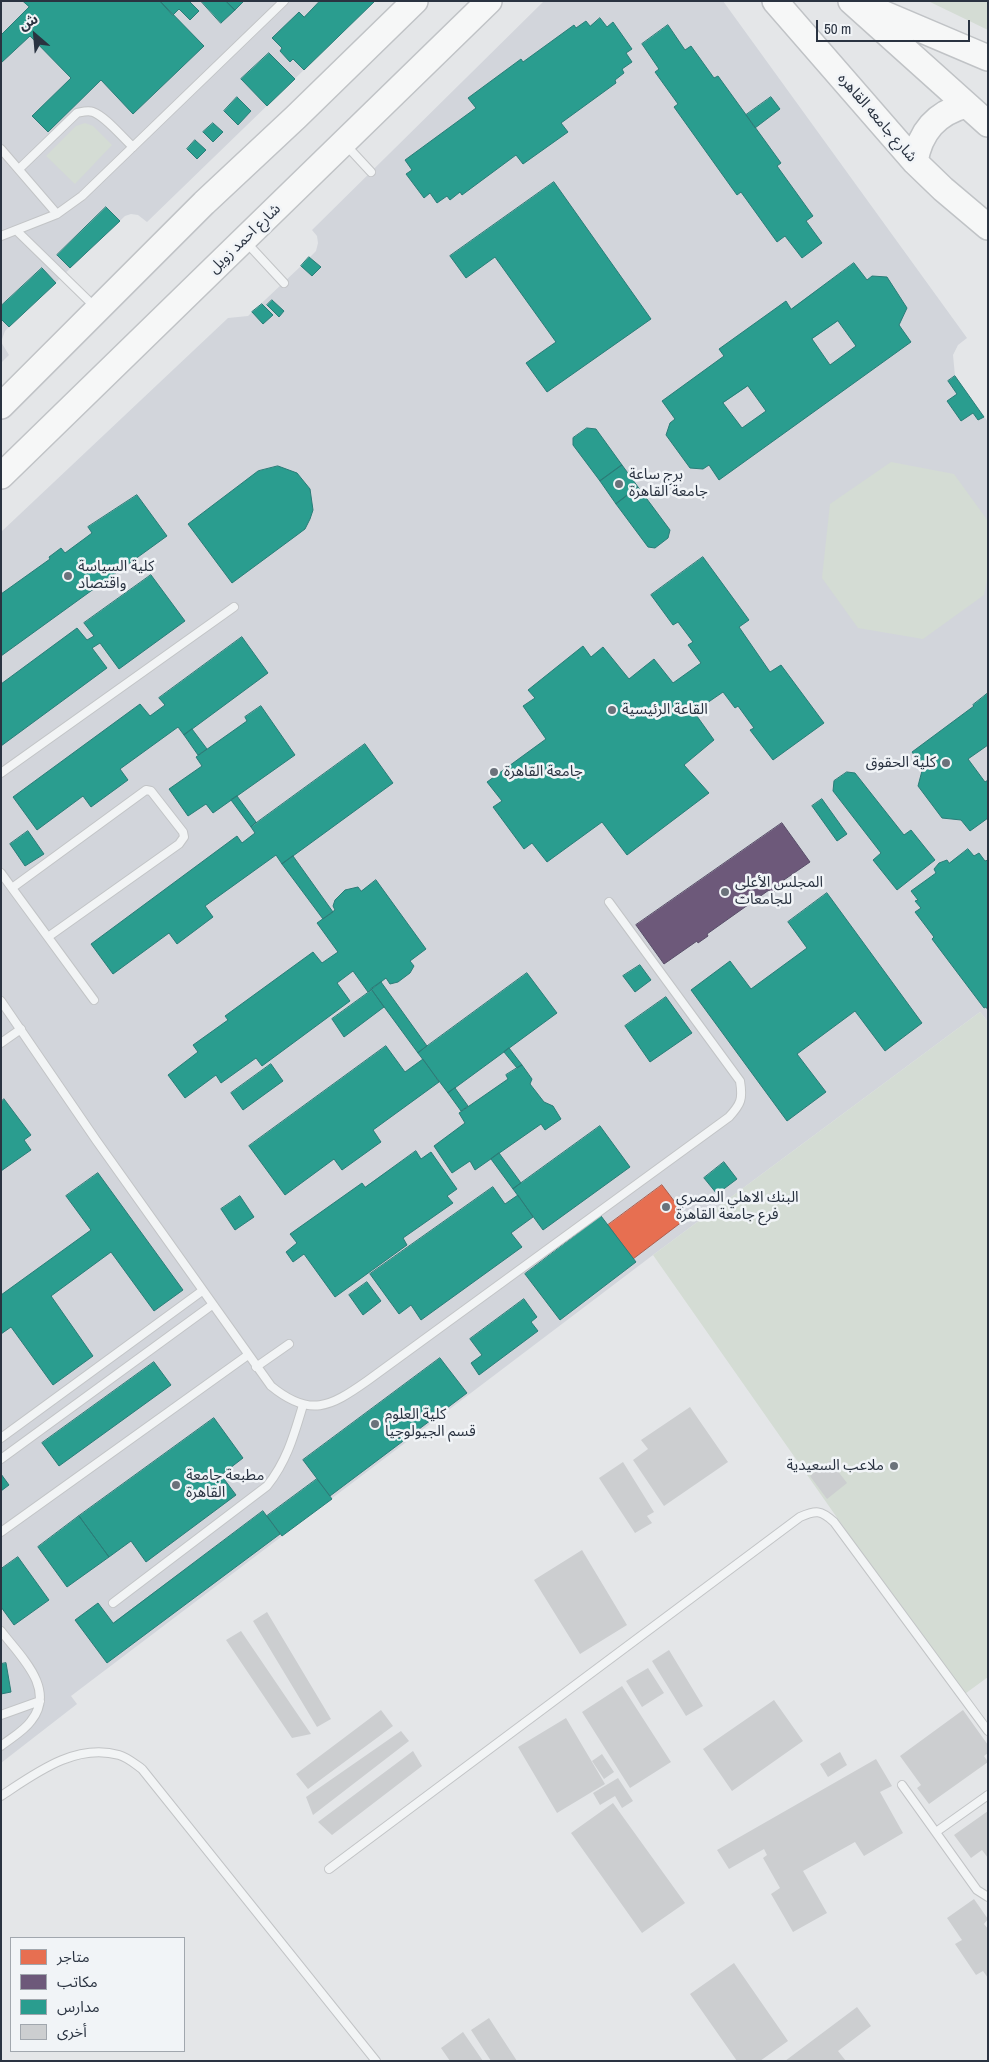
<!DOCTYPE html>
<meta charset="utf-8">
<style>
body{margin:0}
#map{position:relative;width:989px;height:2062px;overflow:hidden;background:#e4e6e8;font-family:"Archivo Narrow","Noto Sans Arabic",sans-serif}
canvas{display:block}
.frame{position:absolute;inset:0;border:2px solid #2a3341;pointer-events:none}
.legend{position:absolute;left:10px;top:1937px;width:175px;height:115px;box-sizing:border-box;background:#f1f4f7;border:1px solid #a1a7ae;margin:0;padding:6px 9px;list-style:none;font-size:15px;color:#2a3341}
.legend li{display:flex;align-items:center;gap:10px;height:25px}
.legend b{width:25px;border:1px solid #a1a7ae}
.north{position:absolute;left:10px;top:10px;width:50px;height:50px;-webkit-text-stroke:4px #f1f4f7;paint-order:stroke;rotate:333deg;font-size:14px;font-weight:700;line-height:20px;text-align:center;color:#2a3341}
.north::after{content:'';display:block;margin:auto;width:18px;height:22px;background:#2a3341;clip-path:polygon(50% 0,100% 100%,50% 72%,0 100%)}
.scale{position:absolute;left:816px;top:20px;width:154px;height:22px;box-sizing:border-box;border:2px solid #2a3341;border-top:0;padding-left:6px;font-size:15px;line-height:18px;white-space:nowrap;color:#2a3341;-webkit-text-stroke:4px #f1f4f7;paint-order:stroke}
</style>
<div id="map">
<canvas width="989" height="2062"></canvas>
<div class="frame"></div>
<ul class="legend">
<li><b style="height:14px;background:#e76f51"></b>متاجر</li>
<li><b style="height:14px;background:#6d597a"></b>مكاتب</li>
<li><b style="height:14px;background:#2a9d8f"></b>مدارس</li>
<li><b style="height:14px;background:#ccced0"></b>أخرى</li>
</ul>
<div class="north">ش</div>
<div class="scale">50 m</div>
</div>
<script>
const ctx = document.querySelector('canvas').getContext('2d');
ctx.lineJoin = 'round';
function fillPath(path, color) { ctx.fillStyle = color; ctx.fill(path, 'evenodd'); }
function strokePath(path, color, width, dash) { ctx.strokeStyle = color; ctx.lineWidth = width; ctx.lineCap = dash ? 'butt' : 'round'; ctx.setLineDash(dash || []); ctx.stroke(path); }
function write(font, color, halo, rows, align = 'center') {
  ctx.font = font + ' "Archivo Narrow","Noto Sans Arabic",sans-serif'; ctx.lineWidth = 5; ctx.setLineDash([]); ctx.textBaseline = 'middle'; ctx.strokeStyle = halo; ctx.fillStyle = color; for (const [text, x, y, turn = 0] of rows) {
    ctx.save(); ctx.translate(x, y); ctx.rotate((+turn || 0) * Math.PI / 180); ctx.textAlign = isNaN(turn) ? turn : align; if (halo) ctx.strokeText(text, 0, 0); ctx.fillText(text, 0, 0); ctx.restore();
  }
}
const built = new Path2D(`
 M1 1H375L147 222 138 215 131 214 125 216 9 327 5 331 1 342 9 355 1 363Z
 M544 1H723L967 338 958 345 953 355 955 376 988 422V1022L980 1012 653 1255 71 1696 77 1704 1 1763V532L228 318 248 316 301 266 316 251 318 243 317 236 312 230Z`);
const green = new Path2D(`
 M928 1H988V30Z
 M85 123 93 126 112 145 75 184 46 156 76 126Z
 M891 462 954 474 988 521V574L984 595 923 639 858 628 822 578 830 504Z
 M980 1012 988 1022V1677L962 1696 653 1255Z`);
const shops = new Path2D(`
 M662 1185 687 1218 633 1259 608 1225Z`);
const offices = new Path2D(`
 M782 823 810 862 778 884 781 887 771 894 769 890 707 934 708 936 698 943 697 941 664 964 636 925Z`);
const schools = new Path2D(`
 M23 1H160L204 46 133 114 101 80 48 132 32 116 71 78 30 36 1 63V35L29 7Z
 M160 1H189L199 11 190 20 179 9 173 15Z
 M201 1H226L235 10 221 23Z
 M226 1H244L235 10Z
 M320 1H375L304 70 293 59 290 62 280 51 282 48 272 38 299 12 304 17Z
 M600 18 607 27 613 22 632 49 626 53 632 62 622 69 624 73 615 80 616 83 561 123 568 132 523 164 516 155 462 195 460 192 450 200 447 196 437 203 430 193 424 198 406 174 412 170 405 160 476 108 468 98 521 59 523 62 574 25 576 28 586 21 590 26Z
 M668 25 685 50 691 46 714 78 718 76 781 163 777 166 813 216 806 221 822 243 802 258 785 236 777 242 741 192 737 195 674 107 678 104 655 72 659 69 642 44Z
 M269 53 295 79 267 106 241 79Z
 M237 97 251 111 238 125 224 111Z
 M771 97 780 109 755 128 746 115Z
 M213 123 223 132 213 142 203 132Z
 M195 140 206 150 197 159 187 149Z
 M554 182 651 319 547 392 526 363 556 342 495 257 466 278 450 256Z
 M106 207 120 221 70 268 57 255Z
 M309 257 321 267 312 276 301 266Z
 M854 263 867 280 872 276 887 277 907 308 899 325 911 342 719 480 709 465 703 469 690 468 666 435 670 423 675 419 662 401 724 356 719 349 786 301 791 309ZM838 321 856 346 830 365 812 339ZM748 386 766 411 742 428 723 403Z
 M42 268 56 283 9 327 1 319V306Z
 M272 300 284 311 279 317 267 305Z
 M262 304 273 315 263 324 252 312Z
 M955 376 984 417 978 420 973 413 961 421 947 401 957 394 948 381Z
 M587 428 596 429 622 465 600 481 573 445V438Z
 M622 465 638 487 616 504 600 481Z
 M278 466 297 473 310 489 313 510 310 519 305 529 297 535 232 583 188 524 258 471Z
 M638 487 670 530 668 538 655 548 648 547 616 504Z
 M137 495 167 536 1 656V594L50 559 49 557 61 548 65 553 84 539 92 533 88 527Z
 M703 557 749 620 739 627 770 672 781 665 824 723 773 760 750 730 754 728 738 706 735 708 723 692 694 712 714 740 684 765 709 793 627 855 602 822 547 862 532 843 524 849 493 807 502 801 487 782 546 739 523 706 535 698 528 690 583 646 591 657 603 647 629 679 654 659 673 683 701 663 688 645 693 642 678 622 673 625 651 595Z
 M151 575 185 621 119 669 100 643 92 648 107 668 1 746V684L77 628 87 640 94 636 84 623Z
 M242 637 268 673 184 735 178 727 120 769 128 780 91 807 83 796 37 830 13 797 140 704 150 716 165 705 159 698Z
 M988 693V745L968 759 985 782 988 780V818L970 831 961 820 942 818 918 786 923 767 912 752 974 706 973 705Z
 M261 706 295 755 213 813 206 804 188 816 169 789 202 766 196 757 247 721 245 717Z
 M192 729 207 749 198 755 184 735Z
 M365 744 393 783 282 864 276 855 205 906 213 917 177 944 169 933 113 974 91 944 237 836 242 843 255 833 251 827Z
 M847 772 855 773 904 835 911 830 935 860 897 890 873 860 881 853 833 791 834 781Z
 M237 796 256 822 251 827 231 800Z
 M822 799 847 834 837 841 812 806Z
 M28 831 44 854 25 866 10 844Z
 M968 849 974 856 979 853 985 861 988 860V1010L986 1007 984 1008 932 939 934 937 915 912 921 908 915 901 918 900 911 891 936 873 934 869 939 863 947 860 949 863Z
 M293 856 333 912 323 919 282 864Z
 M376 880 426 949 410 961 414 966 410 973 398 982 390 984 386 978 368 992 353 971 337 983 350 1001 262 1066 256 1058 221 1083 216 1075 185 1098 168 1075 198 1052 193 1045 228 1020 225 1016 313 952 322 963 338 952 317 923 335 910 333 906 335 900 345 890 358 887 361 891Z
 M827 893 922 1023 885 1051 855 1011 797 1054 826 1092 787 1121 691 990 730 961 751 989 807 948 788 922Z
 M640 965 651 980 635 992 623 976Z
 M527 973 557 1013 448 1093 418 1053Z
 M381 982 427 1046 418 1053 371 989Z
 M372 990 384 1007 344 1037 332 1019Z
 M666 997 692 1033 650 1062 625 1026Z
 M386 1046 405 1072 423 1059 439 1082 373 1130 381 1142 342 1170 334 1159 285 1195 249 1146Z
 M509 1048 522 1065 517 1068 504 1052Z
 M271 1064 283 1081 243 1110 231 1093Z
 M522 1065 532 1079 530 1084 544 1102 553 1106 561 1119 545 1130 541 1124 475 1170 470 1161 452 1173 434 1146 465 1123 459 1113 508 1079 506 1075Z
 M455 1088 468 1106 461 1111 448 1093Z
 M4 1099 31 1135 24 1140 31 1150 1 1171V1102Z
 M600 1126 630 1167 543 1230 513 1189Z
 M416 1151 421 1159 431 1152 457 1189 447 1196 453 1203 403 1238 407 1245 335 1297 304 1254 293 1262 286 1252 297 1243 290 1234 362 1183 365 1187Z
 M499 1153 521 1183 513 1189 491 1159Z
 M724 1162 737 1179 717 1194 704 1178Z
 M98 1173 183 1290 154 1311 111 1252 51 1296 93 1356 53 1385 11 1327 1 1334V1295L91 1230 66 1196Z
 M493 1187 505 1204 518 1195 533 1217 511 1233 522 1247 421 1320 411 1305 399 1314 370 1274Z
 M240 1196 254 1217 235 1230 221 1209Z
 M601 1216 636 1262 560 1320 525 1274Z
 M367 1282 381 1301 363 1315 349 1295Z
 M524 1299 537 1317 531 1322 538 1331 479 1375 471 1363 482 1355 470 1339Z
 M440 1358 467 1393 330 1496 303 1460Z
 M154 1362 171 1385 59 1466 42 1443Z
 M214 1418 243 1458 221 1475 236 1495 146 1562 131 1541 109 1557 79 1516Z
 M1 1474 9 1485 1 1491Z
 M317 1479 332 1499 282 1536 267 1516Z
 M263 1511 280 1534 107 1663 75 1620 98 1603 113 1623Z
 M79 1516 109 1557 67 1587 38 1547Z
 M18 1557 49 1600 14 1625 1 1607V1569Z
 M6 1663 11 1692 1 1694V1664Z`);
const building = new Path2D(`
 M690 1407 728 1462 664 1506 633 1460 648 1449 641 1440Z
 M830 1461 847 1483 827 1499 810 1476Z
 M623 1462 654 1512 647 1516 652 1523 635 1533 599 1478Z
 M582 1550 627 1625 580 1654 534 1580Z
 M267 1612 331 1719 317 1727 253 1621Z
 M241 1631 311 1734 292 1738 226 1640Z
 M669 1650 703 1706 686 1716 652 1661Z
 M648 1668 664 1693 642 1707 626 1681Z
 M622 1686 671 1762 630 1788 582 1712Z
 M774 1700 803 1741 732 1791 703 1749Z
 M381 1710 393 1726 308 1789 296 1774Z
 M963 1710 988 1745V1753L984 1756 988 1762 929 1804 917 1788 921 1785 900 1756Z
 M566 1718 605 1784 557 1813 518 1747Z
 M401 1731 409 1741 313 1815 306 1797Z
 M413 1751 422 1766 332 1835 318 1822Z
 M840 1752 847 1765 828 1777 820 1764Z
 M602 1754 614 1772 604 1779 592 1761Z
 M876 1759 892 1786 880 1792 903 1833 864 1856 855 1842 803 1871 827 1913 793 1932 771 1894 780 1888 763 1858 767 1855 764 1849 729 1869 717 1850Z
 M618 1778 633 1801 622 1808 615 1796 600 1805 593 1793Z
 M613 1803 685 1903 642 1933 571 1833Z
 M988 1811V1858L982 1850 971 1858 954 1835Z
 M974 1899 988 1919 984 1924 988 1929V1978L983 1971 976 1975 955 1944 962 1940 947 1918Z
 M734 1963 788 2041 760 2061H737L690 1994Z
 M857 2007 871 2026 838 2051 846 2061H785Z
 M489 2018 517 2061H491L471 2030Z
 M463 2032 483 2061H450L441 2048Z`);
const service = new Path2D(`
 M346 145 371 172
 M1 149 57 214
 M19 169 77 113C82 112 88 110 93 112 105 116 123 138 133 147
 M17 231 94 306
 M1 236 57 214 82 196 284 1
 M246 242 284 283
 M1 773 234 607
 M1 873 94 1000
 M12 888 146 790 151 791 183 832 184 837 179 844 48 937
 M1 1001 96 1140 271 1386C310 1418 330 1407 367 1381L729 1117C741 1104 743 1099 740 1081L609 902
 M1 1043 21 1029
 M256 1367 289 1344
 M1 1438 202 1291
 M1 1459 212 1305
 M1 1532 248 1355
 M113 1603 267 1486C287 1461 294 1435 303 1405
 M1 1631C20 1656 57 1689 31 1721 24 1731 11 1738 1 1746
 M1 1715 40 1701
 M902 1785 977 1890 988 1897
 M1 1796C36 1773 75 1743 119 1755 127 1757 135 1764 142 1769L376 2061
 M936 1832 988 1795
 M329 1869 800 1517C816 1510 821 1510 834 1522L988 1731`);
const primary = new Path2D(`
 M775 1 915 162 943 189 988 227
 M851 1 988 124
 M868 7 988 58
 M915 162C920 131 937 113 966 105
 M1 406 204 203 296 117 415 1
 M1 476 489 1`);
const markers = [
 [619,484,5,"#6b727b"],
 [68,576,5,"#6b727b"],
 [612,710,5,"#6b727b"],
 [946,763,5,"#6b727b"],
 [494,772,5,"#6b727b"],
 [725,892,5,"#6b727b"],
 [666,1207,5,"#6b727b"],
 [375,1424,5,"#6b727b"],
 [894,1466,5,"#6b727b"],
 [176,1485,5,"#6b727b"]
];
const streetNames = [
 ["شارع جامعه القاهره",877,118,49],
 ["شارع احمد زويل",245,239,-44]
];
const poiNames = [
 ["برج ساعة",629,475],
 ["جامعة القاهرة",629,492],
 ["كلية السياسة",78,567],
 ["واقتصاد",78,584],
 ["القاعة الرئيسية",622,710],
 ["كلية الحقوق",936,763,"right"],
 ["جامعة القاهرة",504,772],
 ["المجلس الأعلى",735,883],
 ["للجامعات",735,900],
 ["البنك الاهلي المصري",676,1198],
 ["فرع جامعة القاهرة",676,1215],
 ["كلية العلوم",385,1415],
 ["قسم الجيولوجيا",385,1432],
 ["ملاعب السعيدية",884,1466,"right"],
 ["مطبعة جامعة",186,1476],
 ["القاهرة",186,1493]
];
fillPath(built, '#d2d5db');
fillPath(green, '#d4dcd4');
fillPath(shops, '#e76f51');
strokePath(shops, '#ae5d4c', 1);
fillPath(offices, '#6d597a');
strokePath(offices, '#594e69', 1);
fillPath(schools, '#2a9d8f');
strokePath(schools, '#2a7d78', 1);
fillPath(building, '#ccced0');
strokePath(service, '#c2c4c6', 10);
strokePath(primary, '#c0c3c6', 28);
strokePath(service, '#f2f4f5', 8);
strokePath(primary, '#f6f7f7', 25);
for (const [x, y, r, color] of markers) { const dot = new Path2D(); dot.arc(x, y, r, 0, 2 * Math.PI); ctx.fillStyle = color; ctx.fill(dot); strokePath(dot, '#f1f4f7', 2); }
write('15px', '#2a3341', '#f1f4f7', streetNames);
write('15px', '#2a3341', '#f1f4f7', poiNames, 'left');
</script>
